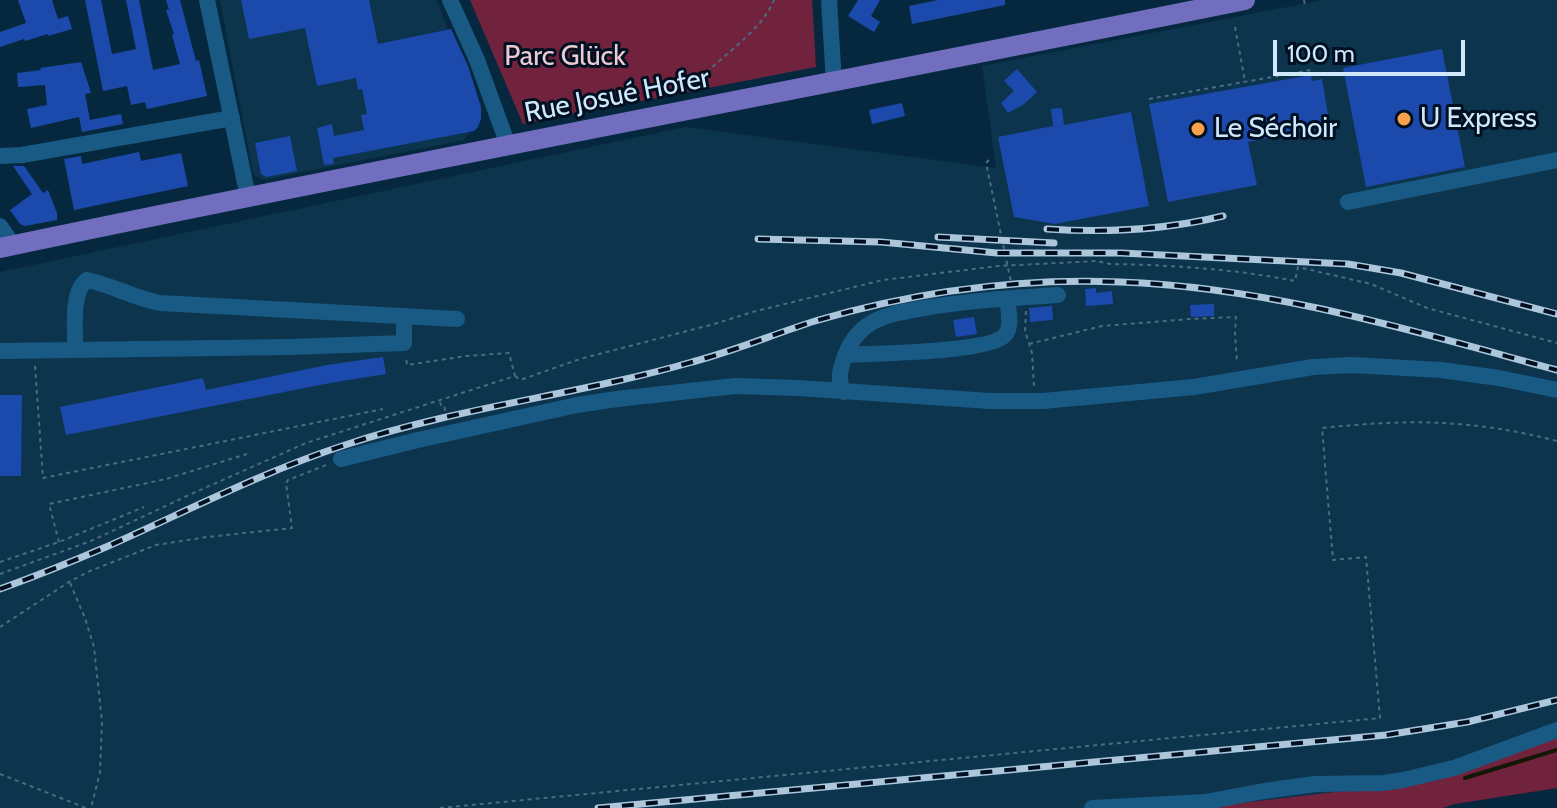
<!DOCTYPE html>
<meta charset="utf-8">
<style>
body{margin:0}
#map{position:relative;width:1557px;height:808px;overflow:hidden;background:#06283f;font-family:Cabin,sans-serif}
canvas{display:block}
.scale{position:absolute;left:1273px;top:40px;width:192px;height:36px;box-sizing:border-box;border:4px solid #cfe8fc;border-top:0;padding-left:10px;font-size:24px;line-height:28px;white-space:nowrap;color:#cfe8fc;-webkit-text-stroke:6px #001021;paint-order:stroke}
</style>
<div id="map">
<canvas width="1557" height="808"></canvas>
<div class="scale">100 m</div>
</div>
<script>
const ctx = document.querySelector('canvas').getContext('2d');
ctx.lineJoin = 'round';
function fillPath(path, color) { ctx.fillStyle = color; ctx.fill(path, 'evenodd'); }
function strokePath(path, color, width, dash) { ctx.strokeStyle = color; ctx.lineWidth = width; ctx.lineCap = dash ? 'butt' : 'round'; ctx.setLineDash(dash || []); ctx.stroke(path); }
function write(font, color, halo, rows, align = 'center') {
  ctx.font = font + ' Cabin,sans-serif'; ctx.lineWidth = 6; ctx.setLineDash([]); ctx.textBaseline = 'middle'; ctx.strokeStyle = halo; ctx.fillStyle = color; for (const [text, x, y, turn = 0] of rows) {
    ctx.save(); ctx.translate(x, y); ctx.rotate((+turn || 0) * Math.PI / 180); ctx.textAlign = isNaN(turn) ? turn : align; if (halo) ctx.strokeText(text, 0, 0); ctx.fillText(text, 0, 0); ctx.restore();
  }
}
const built = new Path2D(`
 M220 0H437L479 117 464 140 263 180 253 174Z
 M1323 0H1557V737L1438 780 1198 808H0V272L685 127 996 168 982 66Z`);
const green = new Path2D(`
 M470 0H812L816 67 523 124Z
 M1557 737V788L1455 804 1443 808H1198L1438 780Z`);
const stream = new Path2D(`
 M1465 778 1557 750`);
const building = new Path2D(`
 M18 0H52L58 19 68 16 72 29 48 36V34L25 41 24 39 0 47V32L26 23Z
 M85 0H101L112 54 136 49 126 0H139L153 70 180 64 172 35 174 34 166 10 169 9 166 0H180L196 61 199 60 207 96 147 109 145 102 131 105 127 86 103 91Z
 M241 0H369L378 44 451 29 468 66 481 107V119L478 127 474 131 333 158 334 164 324 165 317 128 332 124 334 136 364 130 361 115 367 114 362 89 358 90 356 78 317 86 305 28 249 39Z
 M858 0H880L871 16 880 22 874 32 848 16Z
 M938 0H1005V5L912 24 909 6Z
 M1442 49 1465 167 1366 187 1343 68Z
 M81 62 91 93 85 94 90 120 121 114 123 124 82 132 79 117 31 128 27 109 47 105 45 85 18 87 17 73 41 70 40 68Z
 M1017 69 1037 92 1024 104 1008 113 1001 103 1014 91 1004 81Z
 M1311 75 1312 81 1322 79 1330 126 1248 142 1257 185 1168 202 1149 104Z
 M902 103 905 116 872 124 869 110Z
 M1062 108 1064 125 1131 112 1149 206 1055 224 1014 217 998 137 1053 126 1051 109Z
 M290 136 297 171 266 177 261 174 255 143Z
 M139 152 141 161 181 153 188 186 74 210 64 159 81 156 82 164Z
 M13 166H24L43 193 48 190 57 213V220L25 226 20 224 10 210 32 194Z
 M1096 288V293L1112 291 1113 304 1086 306 1085 289Z
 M1214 304V316L1191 317 1190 305Z
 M1052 306 1053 320 1030 322 1029 308Z
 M974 317 977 334 956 337 953 320Z
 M383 357 386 374 330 383 66 435 60 407 203 378 206 390 327 365Z
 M0 395H22L21 476H0Z`);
const path = new Path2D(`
 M1304 0 1305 5
 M1235 27 1245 81
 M693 90 692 87C716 59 761 33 774 0
 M1149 99 1311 70
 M989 160 986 163 1011 282
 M1026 311 1025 331 1032 353 1034 387
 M1029 344 1102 326 1191 319 1236 317 1235 332 1237 363
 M35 366 43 478 383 409
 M515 376 519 379H523L580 359 714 324 756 311 883 280 998 266 1097 261 1110 264C1172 265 1234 269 1295 281L1298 267 1371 284 1427 308 1557 343
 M440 402 441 405H444L447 420
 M59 542 49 504 166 479 247 454
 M0 562 59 542 144 507
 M0 574 91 541 189 495 306 443 515 376 509 353 466 356 407 365 406 358
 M70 583 85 618 94 647 102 722 100 772 91 808
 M0 627 69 582 90 571 156 545 207 537 292 528 286 483 288 480 329 464
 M0 774 86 808
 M440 808 1380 718 1366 557 1333 560 1322 428C1408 419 1472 419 1557 441`);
const minor = new Path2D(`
 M207 0 248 197
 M450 0 477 60 508 145
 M829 0 834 83
 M0 156 22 155 232 118
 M1348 202 1557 160
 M0 226 13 245
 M75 350C76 331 70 292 87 280 112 285 134 298 160 303L457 319
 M0 351 290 347 404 343V317
 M845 355C874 353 990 353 1005 335 1013 326 1008 309 1007 299
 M844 392C837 380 840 369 845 356 850 342 858 331 871 323 885 315 901 312 918 309 964 301 1011 298 1058 295
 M341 459 418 440 577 405 617 399 735 386 798 388 990 401H1043L1194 387 1313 367 1352 365 1441 370 1499 378 1557 390
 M1092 808 1205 802 1264 791 1315 784 1383 783 1403 780 1454 768 1557 730`);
const major = new Path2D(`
 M0 248C414 161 830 84 1245 0`);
const rail = new Path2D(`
 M1047 229C1106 233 1165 230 1223 216
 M938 237 1054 243
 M758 239 881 242 997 253H1121L1348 264 1401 273 1557 314
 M0 589C36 576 71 562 106 547 185 512 262 472 345 445 458 407 578 395 692 362 734 351 774 334 815 321 914 292 1017 278 1120 282 1270 287 1413 331 1557 370
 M598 808 1386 735 1467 722 1557 700`);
const markers = [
 [1404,119,8,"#f8a14a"],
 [1198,129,8,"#f8a14a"]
];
const parkNames = [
 ["Parc Glück",565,57]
];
const streetNames = [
 ["Rue Josué Hofer",617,96,-11]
];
const poiNames = [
 ["U Express",1420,119],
 ["Le Séchoir",1214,129]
];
fillPath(built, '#0c344d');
fillPath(green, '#71233e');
strokePath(stream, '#121706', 4);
fillPath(building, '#1c4aac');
strokePath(path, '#4c6b81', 2, [4, 4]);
strokePath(minor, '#195a85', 16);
strokePath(major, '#716ec0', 20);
strokePath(rail, '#acc7dc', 7);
strokePath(rail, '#001021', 4, [12]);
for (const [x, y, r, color] of markers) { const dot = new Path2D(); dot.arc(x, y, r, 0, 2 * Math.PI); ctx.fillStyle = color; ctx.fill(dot); strokePath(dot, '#001021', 3); }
write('28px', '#eccad2', '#001021', parkNames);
write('28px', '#cfe8fc', '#001021', streetNames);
write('28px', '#cfe8fc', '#001021', poiNames, 'left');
</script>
